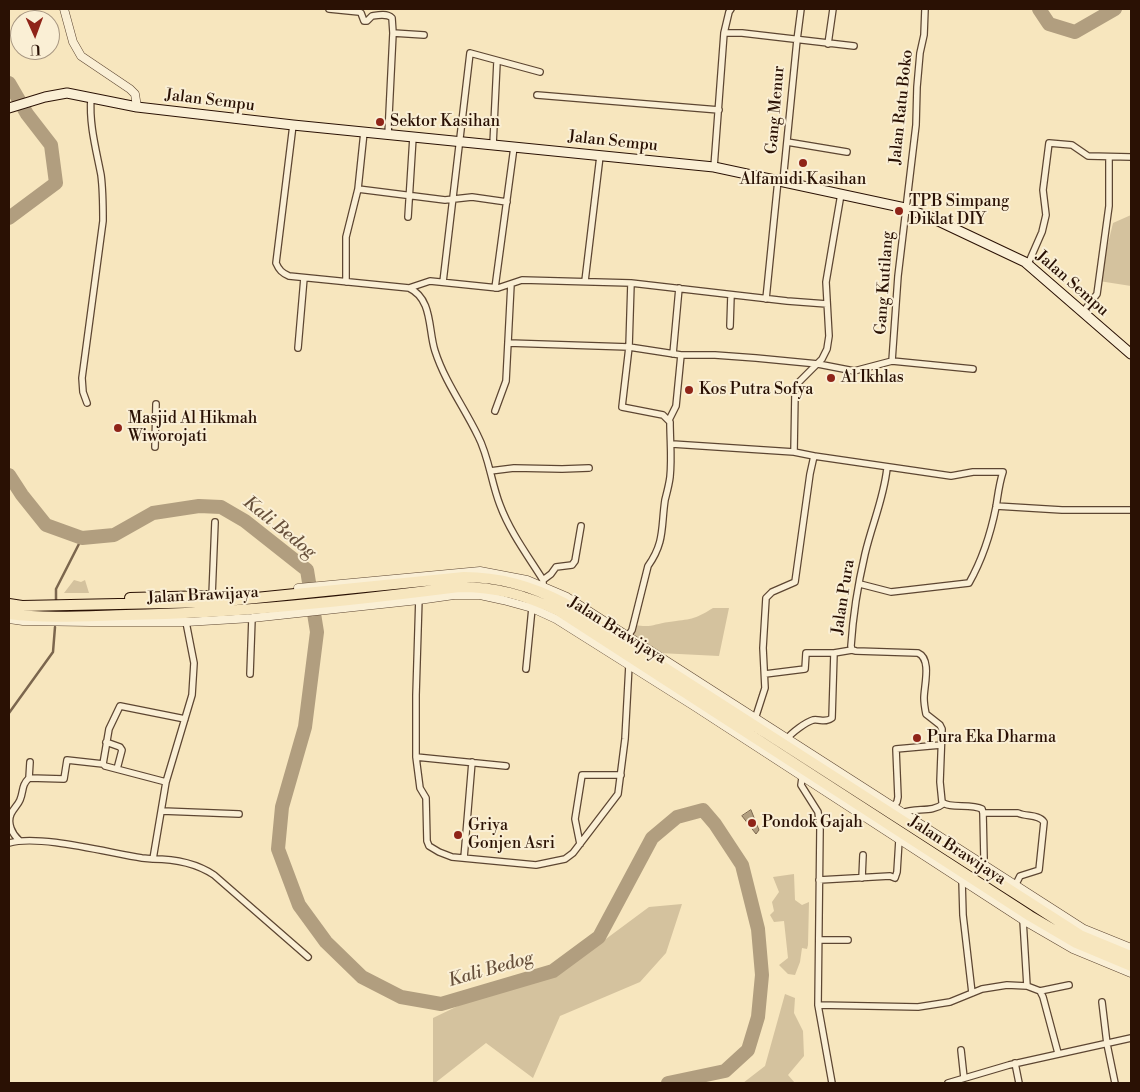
<!DOCTYPE html>
<style>
body{margin:0}
#map{position:relative;width:1140px;height:1092px;overflow:hidden;background:#f7e6be;font-family:"Libre Bodoni",serif}
canvas{display:block}
.frame{position:absolute;inset:0;border:10px solid #2a1104;pointer-events:none}
.north{position:absolute;left:10px;top:10px;width:50px;height:50px;box-sizing:border-box;background:#faefd5;border:1px solid #a79681;border-radius:50%;rotate:178deg;font-size:14px;font-weight:700;line-height:20px;text-align:center;color:#2a1104}
.north::after{content:'';display:block;margin:auto;width:18px;height:22px;background:#8f2418;clip-path:polygon(50% 0,100% 100%,50% 72%,0 100%)}
</style>
<div id="map">
<canvas width="1140" height="1092"></canvas>
<div class="frame"></div>
<div class="north">U</div>
</div>
<script>
const ctx = document.querySelector('canvas').getContext('2d');
ctx.lineJoin = 'round';
function fillPath(path, color) { ctx.fillStyle = color; ctx.fill(path, 'evenodd'); }
function strokePath(path, color, width, dash) { ctx.strokeStyle = color; ctx.lineWidth = width; ctx.lineCap = dash ? 'butt' : 'round'; ctx.setLineDash(dash || []); ctx.stroke(path); }
function write(font, color, halo, rows, align = 'center') {
  ctx.font = font + ' "Libre Bodoni",serif'; ctx.lineWidth = 4; ctx.setLineDash([]); ctx.textBaseline = 'middle'; ctx.strokeStyle = halo; ctx.fillStyle = color; for (const [text, x, y, turn = 0] of rows) {
    ctx.save(); ctx.translate(x, y); ctx.rotate((+turn || 0) * Math.PI / 180); ctx.textAlign = isNaN(turn) ? turn : align; if (halo) ctx.strokeText(text, 0, 0); ctx.fillText(text, 0, 0); ctx.restore();
  }
}
const green = new Path2D(`
 M1131 215V286L1099 281 1113 223Z
 M74 580 81 582 85 580 89 593H64Z
 M713 608H729L719 656 659 653 648 644 633 635 635 625C651 628 654 624 669 622 690 619 694 620 713 608Z
 M794 874 795 900 802 905 809 902 808 945 807 949 802 948 800 962 795 975 788 974 779 965 788 958 784 921 774 922 770 915 774 911 772 902 779 892 773 877Z
 M682 904 666 953 640 982 560 1016 533 1078 486 1043 435 1083H433V1018L460 1005 556 976 649 907Z
 M785 994 795 998 794 1013 803 1031 804 1056 788 1075 795 1083H743L765 1066Z`);
const water = new Path2D(`
 M751 810 759 830 756 834 742 816Z`);
const stream = new Path2D(`
 M56 601V589L82 538
 M9 713 53 652 55 627`);
const river = new Path2D(`
 M1039 9 1049 24 1075 32 1115 9
 M9 83 27 114 51 145 56 183 9 218
 M9 475 22 495 46 525 82 538 114 535 153 513 199 506 221 507 245 521 307 570 317 632 305 727 282 807 278 849 299 905 326 942 362 977 401 997 441 1004 553 971 599 937 652 838 677 817 703 810 715 824 742 865 758 929 762 975 758 1017 748 1050 725 1071 668 1083`);
const minor = new Path2D(`
 M329 9 359 12 361 13 364 21H367L372 16C378 15 387 13 392 18L393 33 388 135
 M393 33 424 35
 M724 33H742L854 46
 M828 44 833 9
 M537 95 719 110
 M293 125 276 263C279 270 282 273 289 276L409 288C433 299 428 330 435 351 445 382 464 407 478 436 489 457 491 482 500 505 510 532 528 556 543 580V586
 M787 142 847 152
 M493 145 497 62
 M714 167 724 33 729 12 731 9
 M783 181 797 40 801 9
 M358 189 445 200 472 197 507 202
 M841 194 826 282 829 336 827 349 822 359 799 382 795 393 794 452 814 456 951 476 973 472H1003C999 484 998 495 996 507 991 532 982 560 969 583L891 592 860 584
 M408 217 413 137
 M1028 264 1042 232 1046 215 1043 190 1049 143 1072 145 1088 156 1131 157
 M585 281 600 156
 M346 282V237L358 189 364 132
 M443 282 470 53 540 72
 M631 283 787 301 827 304
 M409 288 430 281 498 288 522 280 631 283 629 347 622 407 663 415 670 422C670 441 672 458 670 477 669 485 667 492 665 500 661 527 665 542 648 566L632 630 628 636
 M495 288 514 147
 M766 299 778 180
 M1083 312 1097 294 1109 206V157
 M730 326 731 295
 M508 343 629 347 681 355 676 406 669 420
 M298 348 304 278
 M673 354 679 288
 M681 355H715L756 358 818 364 854 371 892 361 973 369
 M892 361 898 276 916 125 917 87 920 53 924 35 925 9
 M87 403 83 392 82 378 103 221C103 206 103 190 101 175 96 149 89 124 91 98
 M495 411 506 381 511 284
 M672 444 794 452
 M155 447 156 404
 M887 468C884 498 872 524 865 554 858 584 853 615 851 646L852 650 856 651 918 653C932 659 924 686 924 698 924 703 925 709 926 714L940 725 942 729 940 782 942 802C949 809 971 803 982 809L983 813 984 858 981 864
 M490 471 514 468 562 469 589 468
 M996 506 1062 510H1131
 M543 580 551 574 556 567 572 565 575 561 581 526
 M212 596 215 522
 M419 597 416 695V757L420 788 426 798 427 841 429 846 439 852 452 857 536 865 565 859 573 853 618 794 625 739 629 665
 M526 669 532 608
 M250 674 252 618
 M765 674 805 669 806 653H834L852 650
 M755 719 765 688 763 648 766 598 772 592 795 582 810 474 814 456
 M787 739C791 733 806 722 813 720 820 719 826 723 832 718L834 653
 M106 742 120 747 122 750 117 769
 M416 757 506 766
 M103 764 109 729 120 706 185 719
 M29 778 30 762
 M802 778 801 785 818 812 820 829 818 1005 832 1083
 M893 807 897 802 898 797 896 749 941 745
 M162 811 239 814
 M902 813C915 807 932 813 943 804
 M983 813H1018C1026 817 1039 814 1044 822L1039 870 1020 876 1015 886
 M19 840C12 834 7 823 11 814 13 809 18 805 20 800 24 790 21 786 29 778L64 779 67 760 103 764 105 766 166 782
 M9 843C39 834 109 853 142 858L153 859 166 782 192 695 194 663 186 622
 M580 844 575 819 582 775H621
 M464 858 472 762
 M153 859C175 859 196 863 214 875L308 957
 M862 878 863 855
 M819 880 890 876 895 878 897 872 899 840
 M962 880 963 915 972 993
 M1023 920 1027 986
 M819 940H848
 M1040 991 1069 985
 M1102 1002 1107 1044 1115 1083
 M818 1005 918 1007 950 1002 982 989 1007 985 1027 986 1040 991 1043 997 1058 1053
 M961 1050 964 1078
 M1015 1063 1019 1083
 M948 1083 1009 1065 1131 1038`);
const tertiary = new Path2D(`
 M64 9 73 42 81 56 130 89 135 94 137 107
 M298 588 480 571 527 580 567 597 1084 929 1131 948
 M9 619 23 621 90 622H186L252 618 419 600 454 595H480L503 600 532 608 556 619 694 706 1023 920 1073 949 1131 973`);
const secondary = new Path2D(`
 M9 108 45 97 67 93 137 107 293 125 714 167 905 208 934 219 1025 262 1131 354`);
const trunk = new Path2D(`
 M130 598 210 596
 M9 604 22 606 216 602 464 577C500 577 532 586 564 603L1080 935 1131 956
 M9 614C47 619 88 616 126 615 238 613 349 601 459 587 497 587 525 595 559 611L1030 916 1076 943 1131 966`);
const markers = [
 [380,122,5,"#8f2418"],
 [803,163,5,"#8f2418"],
 [899,211,5,"#8f2418"],
 [831,378,5,"#8f2418"],
 [689,390,5,"#8f2418"],
 [118,428,5,"#8f2418"],
 [917,738,5,"#8f2418"],
 [752,823,5,"#8f2418"],
 [458,835,5,"#8f2418"]
];
const streetNames = [
 ["Jalan Sempu",210,101,7],
 ["Jalan Ratu Boko",902,107,-84],
 ["Gang Menur",776,110,-85],
 ["Jalan Sempu",613,142,6],
 ["Gang Kutilang",885,283,-86],
 ["Jalan Sempu",1072,284,41],
 ["Jalan Brawijaya",203,596,-3],
 ["Jalan Pura",844,597,-81],
 ["Jalan Brawijaya",617,631,32],
 ["Jalan Brawijaya",957,851,33]
];
const poiNames = [
 ["Sektor Kasihan",390,122],
 ["Alfamidi Kasihan",803,180,"center"],
 ["TPB Simpang",909,202],
 ["Diklat DIY",909,220],
 ["Al Ikhlas",841,378],
 ["Kos Putra Sofya",699,390],
 ["Masjid Al Hikmah",128,419],
 ["Wiworojati",128,437],
 ["Pura Eka Dharma",927,738],
 ["Pondok Gajah",762,823],
 ["Griya",468,826],
 ["Gonjen Asri",468,844]
];
const waterNames = [
 ["Kali Bedog",279,528,39],
 ["Kali Bedog",491,970,-16]
];
fillPath(green, '#d4c29e');
fillPath(water, '#b19e7f');
strokePath(water, '#7b664e', 1);
strokePath(stream, '#7b664e', 2.5);
strokePath(river, '#b19e7f', 14);
strokePath(minor, '#5d4632', 8);
strokePath(tertiary, '#5d4632', 9);
strokePath(secondary, '#2a1104', 11);
strokePath(trunk, '#2a1104', 12);
strokePath(minor, '#faefd5', 5.5);
strokePath(tertiary, '#faefd5', 8);
strokePath(secondary, '#faefd5', 9);
strokePath(trunk, '#f7e6be', 10);
for (const [x, y, r, color] of markers) { const dot = new Path2D(); dot.arc(x, y, r, 0, 2 * Math.PI); ctx.fillStyle = color; ctx.fill(dot); strokePath(dot, '#faefd5', 2); }
write('16px', '#2a1104', '#faefd5', streetNames);
write('16px', '#2a1104', '#faefd5', poiNames, 'left');
write('italic 18px', '#67503b', '#faefd5', waterNames);
</script>
